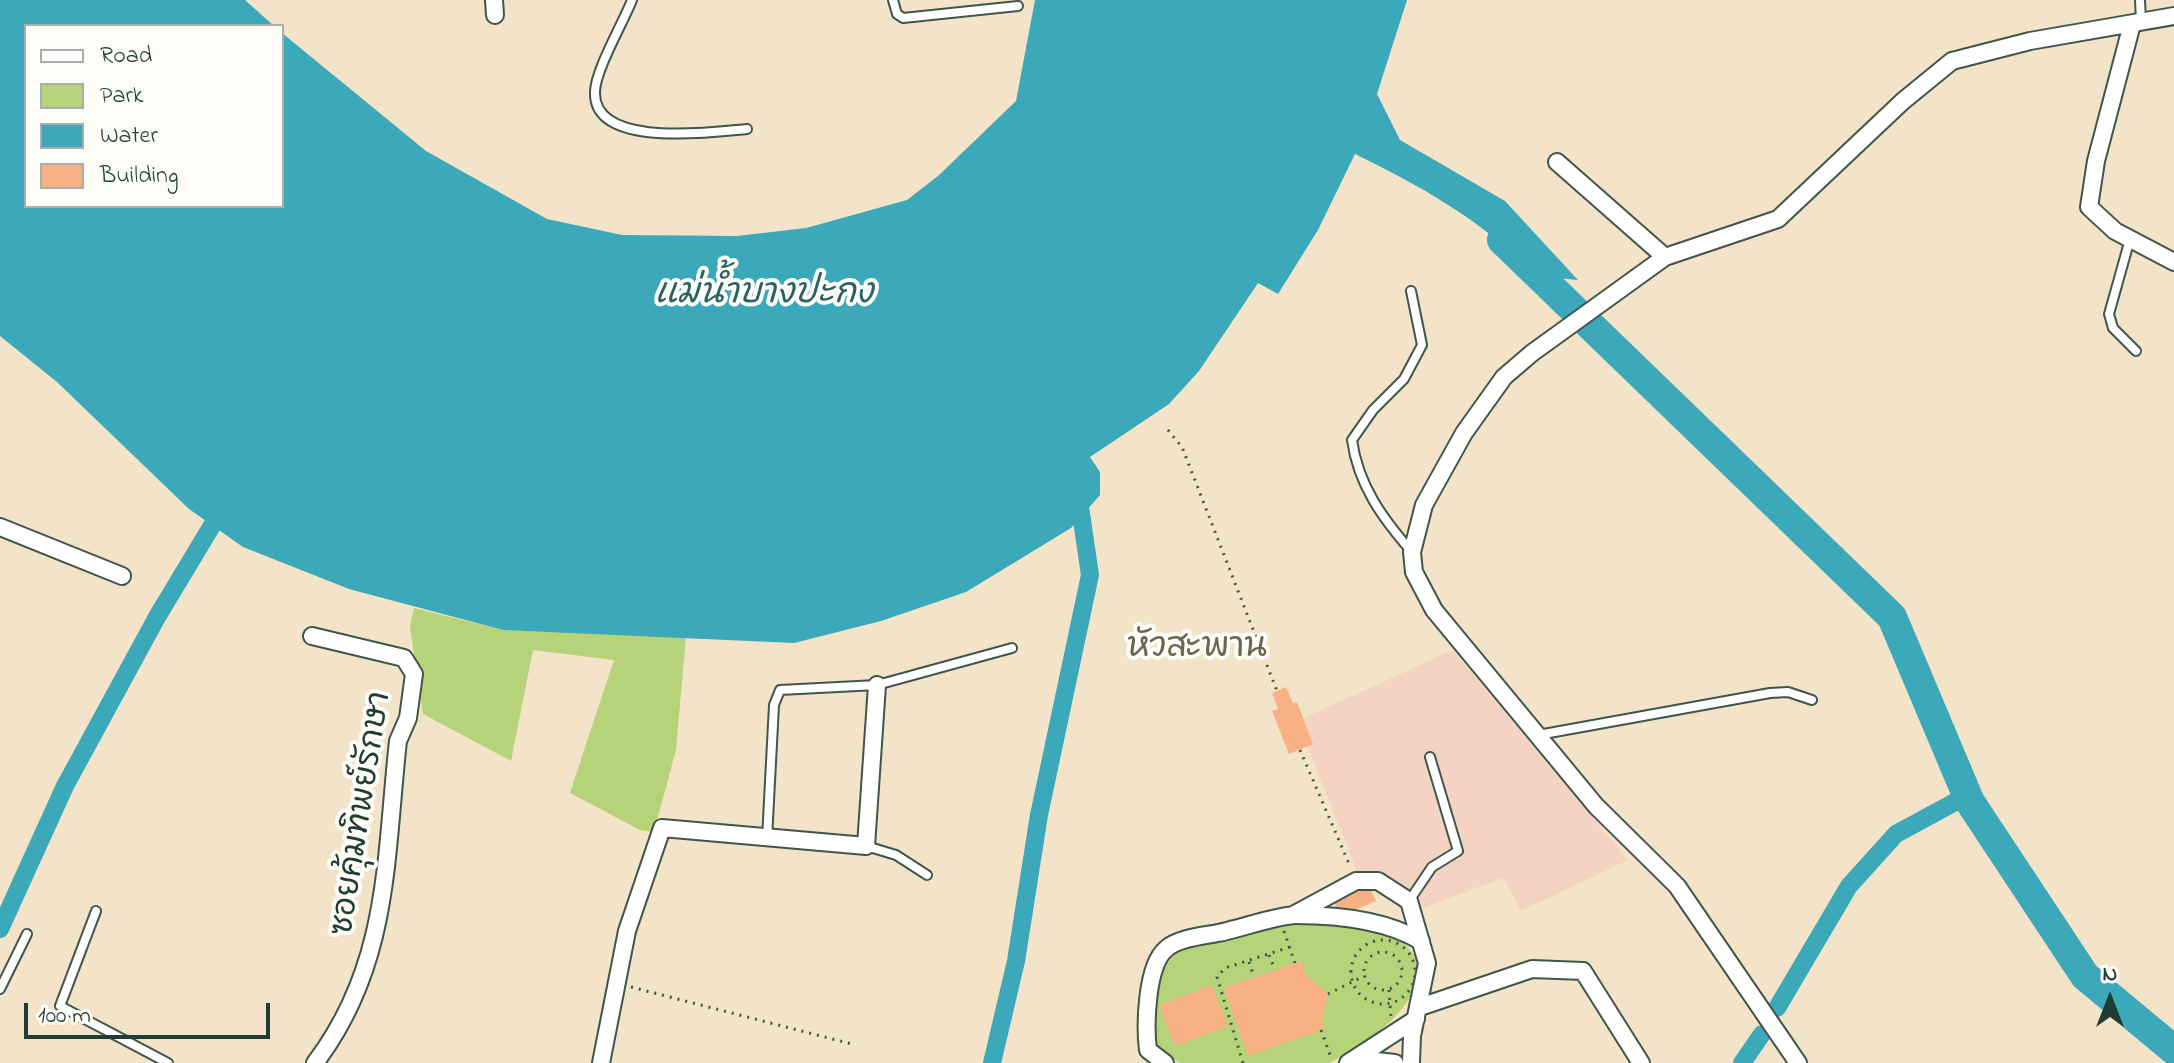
<!DOCTYPE html>
<meta charset="utf-8">
<style>
body{margin:0}
#map{position:relative;width:2174px;height:1063px;overflow:hidden;background:#f3e3c8;font-family:"Indie Flower",sans-serif}
canvas{display:block}
.legend{position:absolute;left:24px;top:24px;width:260px;height:184px;box-sizing:border-box;background:#fdfcf7;border:2px solid #a4b0a9;margin:0;padding:10px 14px;list-style:none;font-size:24px;color:#1f3d34}
.legend li{display:flex;align-items:center;gap:16px;height:40px}
.legend b{width:40px;border:2px solid #a4b0a9}
.north{position:absolute;left:2070px;top:959px;width:80px;height:80px;-webkit-text-stroke:6px #fdfcf7;paint-order:stroke;rotate:0deg;font-size:22px;font-weight:700;line-height:32px;text-align:center;color:#1f3d34}
.north::after{content:'';display:block;margin:auto;width:28px;height:36px;background:#1f3d34;clip-path:polygon(50% 0,100% 100%,50% 72%,0 100%)}
.scale{position:absolute;left:24px;top:1003px;width:246px;height:36px;box-sizing:border-box;border:4px solid #1f3d34;border-top:0;padding-left:10px;font-size:24px;line-height:28px;white-space:nowrap;color:#1f3d34;-webkit-text-stroke:6px #fdfcf7;paint-order:stroke}
</style>
<div id="map">
<canvas width="2174" height="1063"></canvas>
<ul class="legend">
<li><b style="height:10px;background:#fff"></b>Road</li>
<li><b style="height:22px;background:#b6d379"></b>Park</li>
<li><b style="height:22px;background:#3ca9bb"></b>Water</li>
<li><b style="height:22px;background:#f7b185"></b>Building</li>
</ul>
<div class="north">N</div>
<div class="scale">100 m</div>
</div>
<script>
const ctx = document.querySelector('canvas').getContext('2d');
ctx.lineJoin = 'round';
function fillPath(path, color) { ctx.fillStyle = color; ctx.fill(path, 'evenodd'); }
function strokePath(path, color, width, dash) { ctx.strokeStyle = color; ctx.lineWidth = width; ctx.lineCap = dash ? 'butt' : 'round'; ctx.setLineDash(dash || []); ctx.stroke(path); }
function write(font, color, halo, rows, align = 'center') {
  ctx.font = font + ' "Indie Flower","Playpen Sans Thai",sans-serif'; ctx.lineWidth = 8; ctx.setLineDash([]); ctx.textBaseline = 'middle'; ctx.strokeStyle = halo; ctx.fillStyle = color; for (const [text, x, y, turn = 0] of rows) {
    ctx.save(); ctx.translate(x, y); ctx.rotate((+turn || 0) * Math.PI / 180); ctx.textAlign = isNaN(turn) ? turn : align; if (halo) ctx.strokeText(text, 0, 0); ctx.fillText(text, 0, 0); ctx.restore();
  }
}
const built = new Path2D(`
 M1453 650 1628 860 1521 911 1503 878 1420 909 1404 888 1386 876 1357 871 1297 721Z`);
const green = new Path2D(`
 M414 608 503 630 686 636 676 750 654 832 640 830 570 793 614 660 533 650 511 761 423 714 410 627Z
 M1282 924C1312 925 1374 920 1398 938 1458 983 1367 1046 1329 1063H1180L1156 1049C1151 1018 1152 964 1185 948 1207 937 1256 931 1282 924Z`);
const water = new Path2D(`
 M0 0H245L274 26H26V206H282V33L426 151 547 219 622 235 737 236 806 228 907 200 938 176 1016 101 1035 0H1407L1377 94 1400 140 1505 201 1578 280 1537 276C1484 222 1423 187 1355 154L1318 230 1278 294 1258 283 1199 371 1169 404 1090 457 1100 472V495L1071 528 966 592 881 621 794 643 503 630 349 589 243 547 189 509 57 382 0 336Z`);
const canal = new Path2D(`
 M0 929 65 786 157 617 225 504
 M1777 1008 1849 886 1896 834 1968 795
 M992 1063 1016 961 1039 815 1090 575 1078 493
 M1742 1063 1762 1034`);
const river = new Path2D(`
 M1502 240 1892 617 1970 802 2085 976 2174 1050`);
const building = new Path2D(`
 M1286 687 1293 703 1297 702 1313 744 1289 754 1272 711 1278 709 1272 693Z
 M1369 886 1376 901 1341 916 1334 902Z
 M1301 961 1306 975 1328 994 1322 1020 1325 1029 1248 1056 1224 988Z
 M1212 985 1228 1026 1175 1046 1159 1005Z`);
const path = new Path2D(`
 M1168 430 1182 447 1277 691
 M1300 750 1350 866
 M1284 931 1295 963
 M1351 972a32 32 0 1 1 64 0a32 32 0 1 1-64 0Z
 M1364 971a19 19 0 1 1 38 0a19 19 0 1 1-38 0Z
 M1269 955 1275 970
 M1249 962 1254 977
 M631 987 852 1044
 M1389 990 1391 1018
 M1328 994 1364 976
 M1321 1030 1332 1060
 M1243 1063 1217 977 1225 968 1290 947`);
const service = new Path2D(`
 M632 0C623 23 595 71 595 92 593 149 712 132 747 129
 M893 0 897 14 903 18 1018 6
 M2140 0 2141 21
 M2130 239 2109 314 2113 328 2136 351
 M1411 291 1422 345 1404 379 1373 410 1352 440C1358 485 1383 519 1412 552
 M1538 735 1770 693 1788 692 1812 700
 M767 839 774 705 780 690 877 685 1012 648
 M866 846 896 855 927 875
 M1409 901 1432 867 1458 851 1430 757
 M96 911 60 1006 168 1063
 M0 989 27 934`);
const minor = new Path2D(`
 M494 0 495 15
 M2132 24 2096 161 2089 207 2115 231 2174 262
 M1557 162 1665 257
 M0 527 122 576
 M312 636 404 658 414 674 408 718 398 741C385 858 390 964 315 1063
 M1293 915 1356 881H1378L1409 901 1427 963 1412 1036 1411 1063
 M1420 1007 1532 969 1583 971 1641 1063
 M1358 1059 1395 1063
 M601 1063 627 931 662 828 866 846 877 685
 M1165 1063 1148 1050C1145 1026 1146 966 1166 949 1178 938 1203 936 1218 933 1239 929 1278 915 1296 915 1337 915 1385 920 1421 941
 M1348 1063 1416 1019
 M1798 1063 1677 886 1596 806 1434 610 1414 572 1412 552 1424 505 1464 433 1504 377 1532 353 1665 257 1778 219 1903 101 1952 61 2030 41 2174 16`);
const streetNames = [
 ["ซอยคุ้มทิพย์รักษา",364,814,-81]
];
const waterNames = [
 ["แม่น้ำบางปะกง",764,296]
];
const neighbourhoodNames = [
 ["หัวสะพาน",1197,650]
];
fillPath(built, '#f5d3c2');
fillPath(green, '#b6d379');
fillPath(water, '#3ca9bb');
strokePath(canal, '#3ca9bb', 18);
strokePath(river, '#3ca9bb', 30);
fillPath(building, '#f7b185');
strokePath(service, '#3f564a', 12);
strokePath(minor, '#3f564a', 20);
strokePath(path, '#3f564a', 3, [2, 6]);
strokePath(service, '#fff', 8);
strokePath(minor, '#fff', 16);
write('32px', '#1f3d34', '#fdfcf7', streetNames);
write('italic 34px', '#296363', '#fdfcf7', waterNames);
write('34px', '#6b6650', '#fdfcf7', neighbourhoodNames);
</script>
